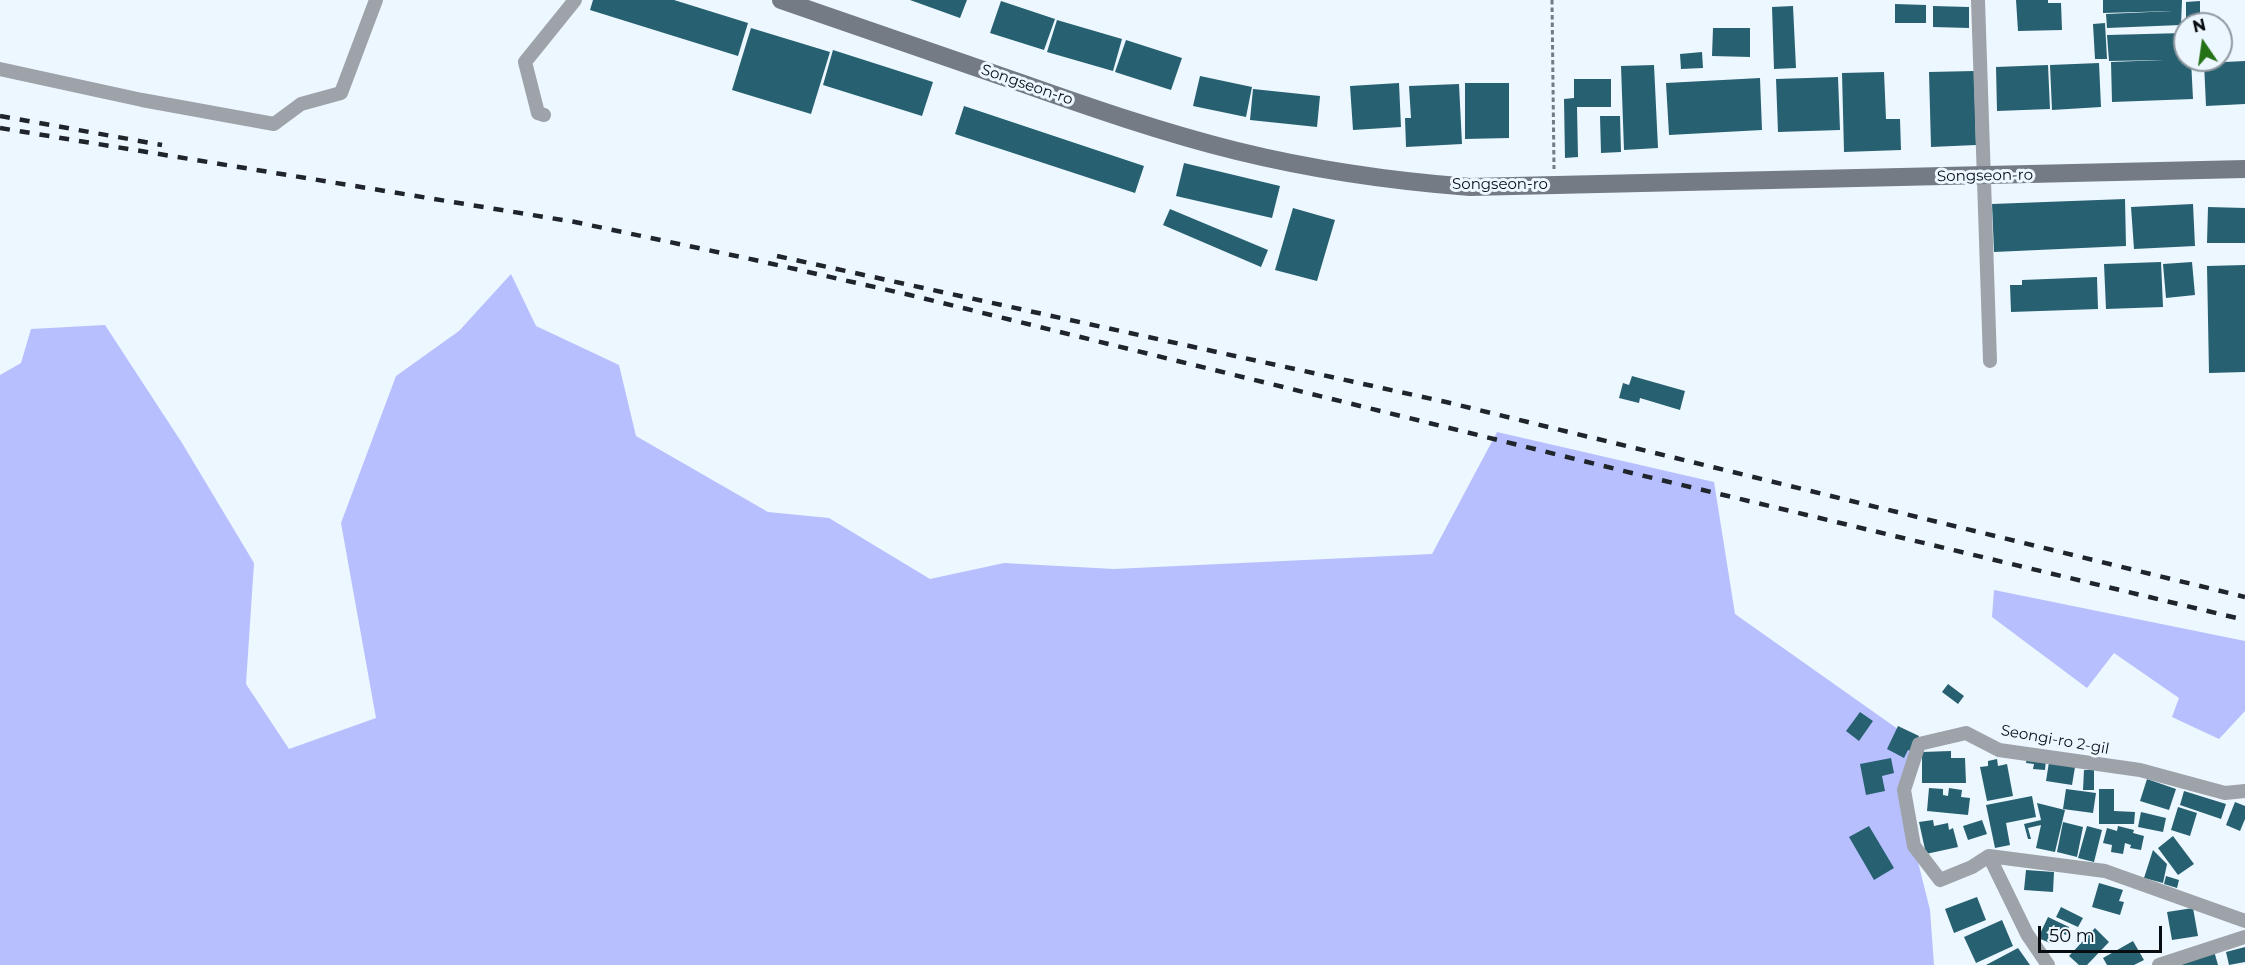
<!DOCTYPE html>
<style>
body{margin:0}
#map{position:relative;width:2245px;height:965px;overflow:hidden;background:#edf7ff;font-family:Montserrat,sans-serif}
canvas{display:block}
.north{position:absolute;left:2173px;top:12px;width:60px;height:60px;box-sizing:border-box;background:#edf7ff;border:2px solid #9199a0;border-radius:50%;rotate:347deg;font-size:16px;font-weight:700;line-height:24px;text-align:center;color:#070d11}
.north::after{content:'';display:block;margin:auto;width:21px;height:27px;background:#247116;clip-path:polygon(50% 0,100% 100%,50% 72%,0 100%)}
.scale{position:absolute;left:2038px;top:926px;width:124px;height:27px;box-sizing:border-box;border:3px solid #070d11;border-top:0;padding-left:8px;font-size:18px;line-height:21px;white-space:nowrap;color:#070d11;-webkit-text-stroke:4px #edf7ff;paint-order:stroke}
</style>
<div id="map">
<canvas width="2245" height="965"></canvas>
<div class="north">N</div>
<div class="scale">50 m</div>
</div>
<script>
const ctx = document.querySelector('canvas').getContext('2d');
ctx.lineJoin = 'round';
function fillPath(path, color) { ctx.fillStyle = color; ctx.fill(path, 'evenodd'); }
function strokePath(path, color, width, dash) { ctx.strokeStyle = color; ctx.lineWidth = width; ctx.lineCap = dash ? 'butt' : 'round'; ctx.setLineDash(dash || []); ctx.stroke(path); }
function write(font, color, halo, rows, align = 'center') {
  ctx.font = font + ' Montserrat,sans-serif'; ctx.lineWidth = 6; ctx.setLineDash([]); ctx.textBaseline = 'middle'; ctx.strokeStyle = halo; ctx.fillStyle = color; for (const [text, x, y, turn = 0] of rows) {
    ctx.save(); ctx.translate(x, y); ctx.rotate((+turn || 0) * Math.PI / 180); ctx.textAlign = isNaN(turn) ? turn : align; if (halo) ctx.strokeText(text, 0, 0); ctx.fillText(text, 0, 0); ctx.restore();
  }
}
const green = new Path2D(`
 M511 274 536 326 619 365 636 436 768 512 829 518 930 579 1004 563 1114 569 1432 554 1497 432 1714 482 1735 614 1919 744 1904 790 1914 846 1930 910 1934 965H0V375L21 363 31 329 105 325 182 443 254 563 246 684 289 749 376 718 341 523 396 376 459 331Z
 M1994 590 2245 641V711L2219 739 2172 717 2179 698 2114 653 2087 688 1992 617Z`);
const building = new Path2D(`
 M593 0H674L748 23 738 56 590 10Z
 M910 0H967L960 18Z
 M2016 0H2048V3H2061L2062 30 2018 31Z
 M2103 0H2182L2181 25 2107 28 2106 14 2173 11 2103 13Z
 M1001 1 1055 19 1044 50 990 33Z
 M2200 1V24H2186V2Z
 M1895 4 1926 5V23H1895Z
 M1793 6 1796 68 1774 69 1772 7Z
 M1933 6 1969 7V28L1933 27Z
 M1057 20 1122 39 1113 71 1047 52Z
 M2105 23 2107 59H2095L2093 24Z
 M751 28 830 52 811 114 732 90Z
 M1713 28H1750V57L1712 56Z
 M2185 33V60H2191L2193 99 2112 102 2111 62 2164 60 2109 61 2107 35Z
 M1126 40 1182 58 1171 90 1115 72Z
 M833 50 933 82 922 116 823 85Z
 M1702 52 1703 68 1681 69 1680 54Z
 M2245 61V104L2206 106 2204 63Z
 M2099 63 2101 107 2052 110 2050 65Z
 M1654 65 1658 148 1624 150 1621 66Z
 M2048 65 2050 109 1997 111 1996 67Z
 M1974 71 1976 145 1931 147 1929 72Z
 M1884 72 1886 119H1900L1901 150 1844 152 1842 73Z
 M1200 76 1252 87 1246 117 1193 106Z
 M1838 77 1840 130 1778 132 1776 79Z
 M1760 78 1762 130 1669 135 1666 83Z
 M1574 79H1611V107H1577L1578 157 1565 158 1564 99 1574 98Z
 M1399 83 1401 127 1353 130 1350 86Z
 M1465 83H1509V138L1465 139Z
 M1459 84 1462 144 1406 147 1405 118H1411L1409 86Z
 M1253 89 1320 96 1317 127 1250 120Z
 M964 106 1144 166 1135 193 955 134Z
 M1600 116H1620L1621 152 1601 153Z
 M1184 163 1280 186 1272 218 1176 196Z
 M2125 199 2126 246 1994 252 1992 204Z
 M2193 204 2195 246 2134 249 2131 207Z
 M2208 207 2245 208V243H2207Z
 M1293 208 1335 220 1317 281 1275 270Z
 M1170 209 1268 250 1261 267 1163 225Z
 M2161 262 2163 307 2106 309 2104 264Z
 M2192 262 2195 295 2166 298 2163 264Z
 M2245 265V372L2209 373 2207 266Z
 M2097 277 2098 309 2011 312 2010 285H2022V280Z
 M1632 376 1685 391 1680 410 1640 398 1639 403 1619 398 1623 383 1629 385Z
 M1948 684 1964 696 1958 704 1942 692Z
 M1860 712 1873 721 1859 741 1846 731Z
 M1898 726 1919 736 1912 751 1908 750 1904 758 1887 749Z
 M1951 751V758H1965L1966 783H1922V752Z
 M1891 758 1894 773 1882 776 1885 791 1866 795 1860 764Z
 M2027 758 2046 760 2045 770 2033 769 2034 764 2026 763Z
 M1997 759 1998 766 2007 764 2013 796 1987 801 1980 767 1988 766V761Z
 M2049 762 2075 767 2072 785 2046 781Z
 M2084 770H2094V790H2083Z
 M2147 779 2176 789 2169 810 2140 801Z
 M1929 788 1943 789V795L1948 796 1949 788 1962 790 1961 797 1970 798 1968 815 1927 811Z
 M2066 789 2096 793 2093 813 2063 809Z
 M2099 789H2114V811L2135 812 2134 824H2099Z
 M2184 791 2226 804 2221 819 2180 805Z
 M2032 796 2036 817 2006 823 2010 845 1995 848 1986 805Z
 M2235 802 2245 806V819L2240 831 2226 825Z
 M2037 803 2065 810 2055 852 2036 848 2041 825 2028 828 2031 839H2028L2024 824 2041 820Z
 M2178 807 2197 813 2190 836 2171 830Z
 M2141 812 2166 818 2163 832 2138 827Z
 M1933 820 1934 826 1948 823 1949 830 1953 828 1958 847 1926 854 1919 822Z
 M1982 820 1987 834 1968 840 1963 826Z
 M2063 822 2083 827 2077 857 2057 852Z
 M1869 826 1894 868 1874 880 1849 837Z
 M2087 826 2102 830 2094 862 2078 858Z
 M2118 826 2134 830 2133 833 2144 836 2141 850 2130 848 2131 845 2125 843 2123 854 2111 852 2112 845 2103 843 2107 828 2117 831Z
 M2173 836 2194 864 2178 875 2158 848Z
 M2153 850 2167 864 2163 883 2144 878Z
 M2026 870 2054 872 2053 892 2024 890Z
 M2166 876 2179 880 2177 888 2164 884Z
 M2099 883 2123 890 2119 901 2124 902 2120 915 2092 907Z
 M1977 897 1986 920 1954 933 1945 909Z
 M2061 907 2083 918 2078 927 2056 917Z
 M2193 908 2198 936 2172 940 2167 912Z
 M2048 917 2069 927 2066 935 2056 931 2050 943 2038 938Z
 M2002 920 2013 946 1976 963 1964 937Z
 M2095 928 2109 942 2087 965H2079L2069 956Z
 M2133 941 2144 960 2134 965H2107L2103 958Z
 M2245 947V962L2229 965 2226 952Z
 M2018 948 2030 965H1986Z
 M2214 951 2218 965H2173Z`);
const path = new Path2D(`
 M1552 0 1554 169`);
const street = new Path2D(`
 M1978 0 1990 361
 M0 69 142 100 274 124 301 104 341 93 376 0
 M544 115 538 113 525 62 575 0
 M2245 791 2225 793 2140 770 1999 750 1966 733 1919 744 1904 790 1914 846 1940 880 1972 867 1989 856 2105 871 2245 921
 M1989 856 2027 934 2048 965
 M2159 965 2245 937`);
const secondary = new Path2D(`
 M781 0C861 28 941 55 1021 83 1092 108 1164 133 1237 151 1314 170 1391 181 1470 187L2245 169`);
const rail = new Path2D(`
 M0 116 162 145
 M0 128 575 222 755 260 910 295 1636 474 2245 620
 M777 256 1446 402 2245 597`);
const streetNames = [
 ["Songseon-ro",1027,85,19],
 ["Songseon-ro",1985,176,-1],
 ["Songseon-ro",1500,185],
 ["Seongi-ro 2-gil",2055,740,10]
];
fillPath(green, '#b7bffe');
fillPath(building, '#276171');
strokePath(path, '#737b81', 3, [4.5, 3]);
strokePath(street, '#9ea3aa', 14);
strokePath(secondary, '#757b85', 18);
strokePath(rail, '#1f252a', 4.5, [10, 10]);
write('15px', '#070d11', '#edf7ff', streetNames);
</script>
